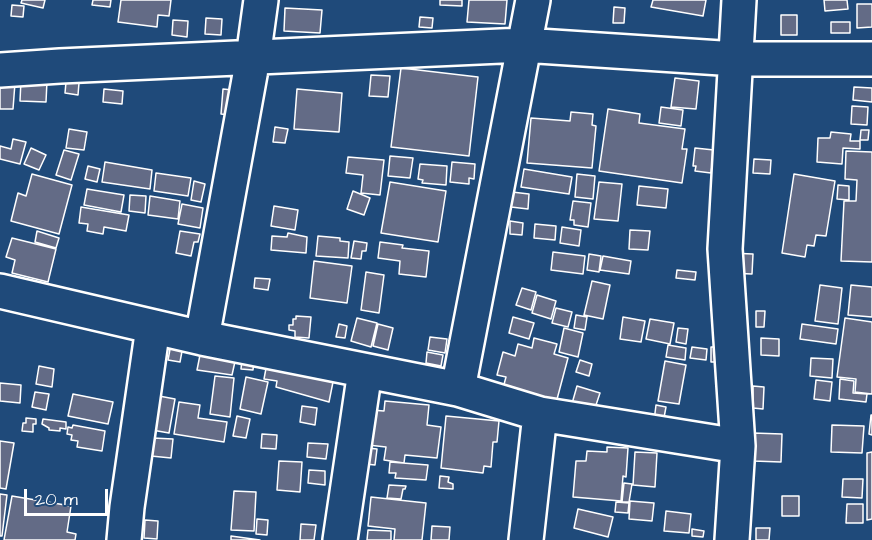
<!DOCTYPE html>
<style>
body{margin:0}
#map{position:relative;width:872px;height:540px;overflow:hidden;background:#1f4a7a;font-family:"Architects Daughter",sans-serif}
canvas{display:block}
.scale{position:absolute;left:24px;top:489px;width:84px;height:27px;box-sizing:border-box;border:3px solid #fff;border-top:0;padding-left:8px;font-size:18px;line-height:21px;white-space:nowrap;color:#fff;-webkit-text-stroke:4px #1f4a7a;paint-order:stroke}
</style>
<div id="map">
<canvas width="872" height="540"></canvas>
<div class="scale">20 m</div>
</div>
<script>
const ctx = document.querySelector('canvas').getContext('2d');
ctx.lineJoin = 'round';
function fillPath(path, color) { ctx.fillStyle = color; ctx.fill(path, 'evenodd'); }
function strokePath(path, color, width, dash) { ctx.strokeStyle = color; ctx.lineWidth = width; ctx.lineCap = dash ? 'butt' : 'round'; ctx.setLineDash(dash || []); ctx.stroke(path); }
const building = new Path2D(`
 M22 0H45L43 8 21 3Z
 M93 0H111L110 7 92 5Z
 M121 0H171L169 16 158 15 157 27 118 22Z
 M440 0H462V6L440 5Z
 M469 0H507L505 24 467 22Z
 M653 0H706L703 16 651 7Z
 M824 0H847L848 9 825 11Z
 M857 4H872V27L857 28Z
 M12 5 24 6 23 17 11 16Z
 M614 7 625 8 624 23H613Z
 M285 8 322 10 320 33 284 31Z
 M781 15H797V35H781Z
 M420 17 433 18 432 28 419 27Z
 M206 18 222 19 221 35 205 34Z
 M173 20 188 21 187 37 172 35Z
 M831 22H850V33H831Z
 M401 68 478 77 469 156 391 147Z
 M371 75 390 76 388 97 369 96Z
 M675 78 699 81 696 109 671 107Z
 M21 80 47 81 46 102 20 101Z
 M0 82 15 83 13 109H0Z
 M66 82 79 83 78 95 65 93Z
 M854 87 872 88V102L853 100Z
 M104 89 123 91 122 104 103 102Z
 M223 89 242 91 240 116 221 114Z
 M297 89 342 93 339 132 294 129Z
 M852 106 868 107 867 125 851 124Z
 M661 107 683 110 681 126 659 123Z
 M608 109 640 114 639 123 685 129 682 149H687L682 183 599 171Z
 M571 112 593 114 592 125 596 126 592 168 527 163 531 118 570 121Z
 M275 127 288 129 285 143 273 142Z
 M69 129 87 132 84 150 66 148Z
 M861 130H869L868 140H860Z
 M831 132 851 134 850 141H860V149L843 148 842 164 817 162 818 138H830Z
 M13 139 26 142 20 164 0 159V146L11 149Z
 M31 148 46 155 39 170 24 164Z
 M695 148 714 150 711 173 695 171 696 166H693Z
 M64 150 79 154 71 180 56 175Z
 M846 151 872 152V262L841 261 844 201H856L857 180 845 179Z
 M390 156 413 158 410 178 388 176Z
 M348 157 384 160 380 195 361 193 363 175 346 173Z
 M754 159 771 160 770 174 753 173Z
 M105 162 152 170 150 189 102 182Z
 M452 162 475 164 474 179 469 178V184L450 182Z
 M420 164 447 166 446 185 422 183 423 180 418 179Z
 M88 166 100 169 97 182 85 179Z
 M524 169 572 177 569 194 521 187Z
 M156 173 191 178 188 196 154 191Z
 M32 174 72 185 59 234 11 221 18 193 26 196Z
 M577 174 595 176 593 199 575 197Z
 M794 174 835 181 826 236 816 235 814 246 807 245 805 257 782 253Z
 M194 181 205 184 201 202 191 200Z
 M390 182 446 191 438 242 381 233Z
 M599 182 622 184 618 221 594 219Z
 M838 185 849 186V200L837 199Z
 M639 186 668 189 666 208 637 205Z
 M87 189 124 195 121 212 84 205Z
 M353 191 370 198 364 215 347 209Z
 M512 192 529 194 528 209 511 207Z
 M130 195 146 196 145 213 129 211Z
 M150 196 180 201 178 219 148 215Z
 M573 201 591 203 588 227 574 225V220H570Z
 M182 204 203 208 200 228 178 224Z
 M274 206 298 210 295 230 271 226Z
 M81 207 129 215 126 231 104 227 103 234 87 231 88 224 79 223Z
 M510 221 523 223 522 235 510 234Z
 M535 224 556 226 555 240 534 238Z
 M562 227 581 230 579 246 560 243Z
 M630 230 650 231 648 250 629 249Z
 M37 231 59 238 56 248 35 242Z
 M180 231 200 234 198 242H194L191 256 176 253Z
 M288 233 307 237 306 253 271 250 272 236 287 237Z
 M318 236 340 238V241L349 242 348 258 316 256Z
 M12 238 56 249 48 282 12 273 15 260 6 257Z
 M354 241 367 243 366 251H362L361 259 351 258Z
 M380 242 403 245 402 248 429 251 426 277 399 274 400 261 378 258Z
 M553 252 585 256 583 274 551 270Z
 M730 253 753 254 752 274 729 273Z
 M589 254 601 256 599 272 587 270Z
 M603 256 631 261 629 274 600 270Z
 M314 261 352 266 347 303 310 298Z
 M677 270 696 272 695 280 676 278Z
 M366 272 384 275 379 313 361 310Z
 M255 278 270 279 268 290 254 288Z
 M592 281 610 285 603 319 584 315Z
 M820 285 842 288 838 324 815 321Z
 M851 285 872 287V317L848 315Z
 M522 288 536 292 531 310 516 305Z
 M537 295 556 301 551 319 532 313Z
 M556 308 572 312 568 327 552 323Z
 M756 311H765L764 327H756Z
 M576 315 587 317 585 330 574 328Z
 M296 316 311 317 309 338 295 337V331L289 330V325H293V319H296Z
 M513 317 534 323 529 339 509 333Z
 M623 317 645 321 641 342 620 339Z
 M357 318 377 323 371 347 351 341Z
 M845 318 872 322V394L855 392 856 379 837 377Z
 M650 319 674 323 670 344 646 339Z
 M339 324 347 326 345 338 336 337Z
 M378 324 393 328 388 350 373 346Z
 M802 324 838 329 836 344 800 339Z
 M564 328 583 333 578 357 559 352Z
 M678 328 688 329 686 344 676 342Z
 M430 337 447 339 445 353 428 350Z
 M534 338 557 344 554 354 568 358 556 403 503 388 506 377 497 375 503 352 515 356 518 344 532 348Z
 M761 338 779 339V356L761 355Z
 M171 344 183 346 180 362 168 360Z
 M668 345 686 348 685 360 666 357Z
 M692 347 707 349 706 360 690 358Z
 M711 347H722L721 362H711Z
 M201 350 236 357 232 375 197 370Z
 M427 352 443 355 441 366 426 363Z
 M811 358 833 359 832 378 810 376Z
 M242 359 254 360 253 370 241 369Z
 M580 360 592 364 589 376 576 372Z
 M665 361 686 365 679 404 658 401Z
 M267 363 334 377 329 402 276 387 277 381 264 379Z
 M39 366 54 369 52 387 36 384Z
 M215 376 234 378 230 417 210 414Z
 M246 377 268 382 261 414 240 409Z
 M840 379 854 381 853 393 867 394 866 402 839 399Z
 M816 380 832 382 830 401 814 399Z
 M0 383 21 385 20 403 0 401Z
 M577 386 600 393 593 414 571 407Z
 M753 386 764 387 763 409 753 408Z
 M35 392 49 394 46 410 32 407Z
 M73 394 113 402 108 424 68 416Z
 M159 396 175 399 169 433 152 430Z
 M385 401 429 405 427 425 441 427 437 458 405 455 404 463 384 460 386 447 368 445 372 410 384 411Z
 M179 402 200 405 198 418 227 422 224 442 174 434Z
 M656 405 666 407 663 423 654 421Z
 M302 406 317 408 315 425 300 422Z
 M871 415H872V435L869 434Z
 M237 416 250 419 246 438 233 436Z
 M446 416 499 421 497 442H493L491 467 484 466 483 473 441 468Z
 M26 418 36 419V424H33V432L22 431 23 423H26Z
 M43 419 66 422V429L60 428V431L49 430V428L42 424Z
 M73 425 105 431 102 451 77 447 78 441 71 440 72 435 67 434 68 427 72 428Z
 M832 425 864 426 862 453 831 452Z
 M753 433 782 434 781 462 753 461Z
 M262 434 277 435 276 449 261 448Z
 M153 438 173 439 171 458 151 456Z
 M0 441 14 443 6 489 0 488Z
 M308 443 328 444 326 459 307 457Z
 M360 447 377 449 375 465 366 464Z
 M607 447 628 448 626 477 623 476 621 501 573 497 576 461H586L587 451 607 452Z
 M635 452 657 453 655 487 633 485Z
 M872 452V519L867 520V453Z
 M279 461 302 462 300 492 277 490Z
 M390 462 428 465 426 480 395 478 396 473H389Z
 M309 470 325 471V485L308 483Z
 M440 476 449 477 448 482 453 484V489L439 488Z
 M843 479H863L862 498 842 497Z
 M624 483 632 484 629 502H622Z
 M389 485 406 486 405 489H403L401 499 387 498Z
 M234 491 256 492 254 531 231 530Z
 M0 494 7 495 2 536H0Z
 M12 496 71 506 67 532 76 534 75 540H4Z
 M782 496H799V516H782Z
 M371 497 426 503 422 540H394L395 529 368 526Z
 M630 501 654 503 652 521 629 519Z
 M616 502 629 503 628 513 615 512Z
 M847 504H863V523H846Z
 M578 509 613 517 608 537 574 528Z
 M666 511 691 514 689 533 664 531Z
 M257 519 268 520 267 535 256 534Z
 M145 520 158 521 157 539 144 538Z
 M301 524 316 525 314 540H300Z
 M432 526 450 527 449 540H431Z
 M756 528H770L769 540H756Z
 M692 529 704 531 703 537 692 536Z
 M368 530 391 531V540H367Z
 M231 536 260 540H231Z`);
const street = new Path2D(`
 M0 70 60 66 523 45 736 59H872
 M0 291 202 338 458 389 540 414 738 446 732 540
 M202 338 253 58 261 0
 M458 389 533 0
 M738 446 725 249 739 0
 M124 540 127 507 153 327
 M340 540 365 371
 M526 540 540 414`);
fillPath(building, '#636b86');
strokePath(building, '#fff', 1.5);
strokePath(street, '#fff', 38);
strokePath(street, '#1f4a7a', 33);
</script>
